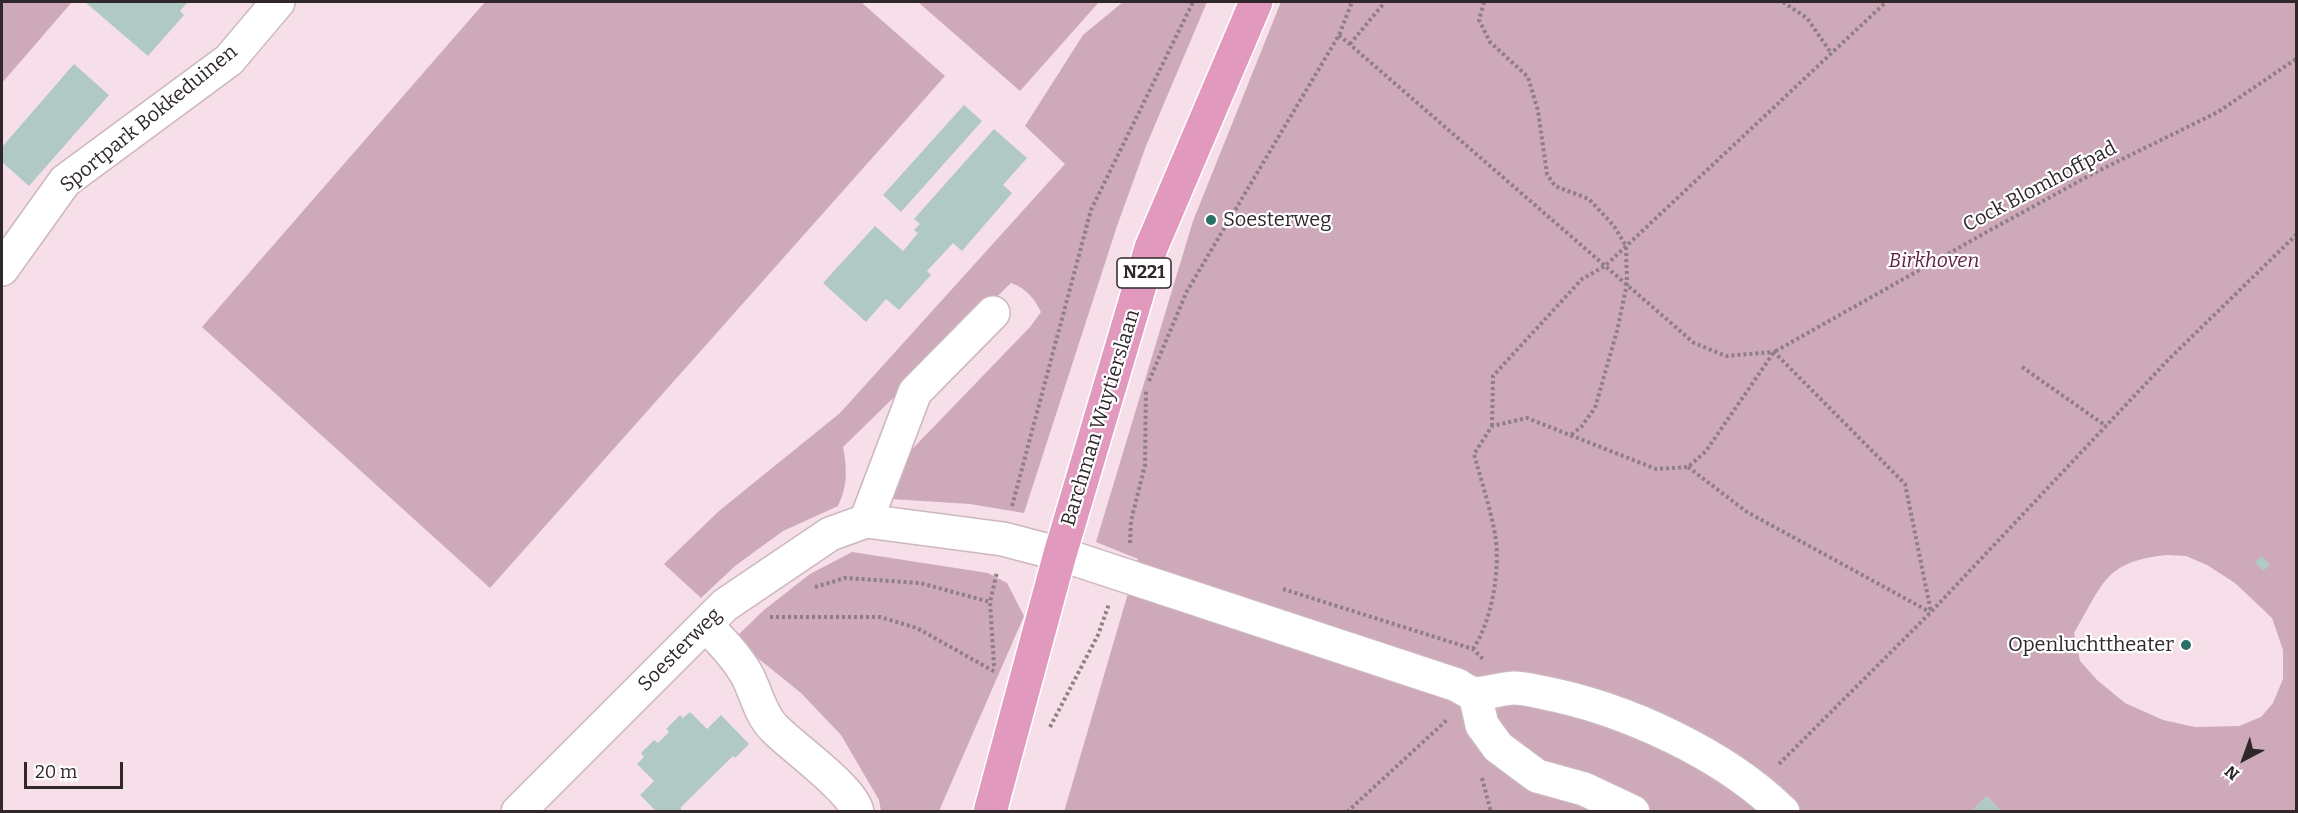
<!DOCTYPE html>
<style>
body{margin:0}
#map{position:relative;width:2298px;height:813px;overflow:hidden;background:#f6dfe8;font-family:Bitter,serif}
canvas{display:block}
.frame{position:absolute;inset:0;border:3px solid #2f272a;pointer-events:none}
.north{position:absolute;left:2214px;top:729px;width:60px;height:60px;-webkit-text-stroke:4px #fff;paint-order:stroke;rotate:221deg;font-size:16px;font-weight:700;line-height:24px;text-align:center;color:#2f272a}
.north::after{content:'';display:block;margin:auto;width:21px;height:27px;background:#2f272a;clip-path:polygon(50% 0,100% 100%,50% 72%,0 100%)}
.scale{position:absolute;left:24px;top:762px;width:99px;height:27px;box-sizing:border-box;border:3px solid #2f272a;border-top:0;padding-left:8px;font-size:18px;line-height:21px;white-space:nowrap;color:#2f272a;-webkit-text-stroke:4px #fff;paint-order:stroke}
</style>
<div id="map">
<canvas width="2298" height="813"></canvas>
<div class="frame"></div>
<div class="north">N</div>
<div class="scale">20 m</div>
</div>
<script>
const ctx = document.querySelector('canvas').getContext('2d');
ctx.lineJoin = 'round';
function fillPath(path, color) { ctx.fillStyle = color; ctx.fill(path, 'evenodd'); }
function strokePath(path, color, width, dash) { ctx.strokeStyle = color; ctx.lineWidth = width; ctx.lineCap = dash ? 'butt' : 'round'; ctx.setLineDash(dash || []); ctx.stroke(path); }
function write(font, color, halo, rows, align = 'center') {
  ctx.font = font + ' Bitter,serif'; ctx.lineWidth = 4.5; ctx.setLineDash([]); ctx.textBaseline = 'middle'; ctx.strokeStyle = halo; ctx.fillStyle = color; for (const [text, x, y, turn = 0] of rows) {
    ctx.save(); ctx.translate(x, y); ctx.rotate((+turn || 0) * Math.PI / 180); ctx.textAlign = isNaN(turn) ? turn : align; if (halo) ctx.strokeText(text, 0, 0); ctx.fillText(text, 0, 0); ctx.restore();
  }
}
const green = new Path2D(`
 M2 2H72L2 83Z
 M485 2H861L945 76 490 588 202 327Z
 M918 2H1099L1020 91Z
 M1123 2H1207L1146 146 1117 226 1024 513 970 504 891 499 892 470 1030 327 1041 312C1034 298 1026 288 1011 283L843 447C847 469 848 485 838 506L783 531 735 566 701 598 664 564 719 511 840 413 1065 164 1025 126 1083 35Z
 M1281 2H2296V811L2002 812 1987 796 1971 812H1064L1138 559 1096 542 1193 221ZM2168 555 2186 556 2207 565 2235 583 2272 618 2283 650V679L2273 703 2261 717 2239 726 2195 727 2163 720 2125 703 2097 680 2080 661 2074 633C2104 583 2104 561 2168 555Z
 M852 552 988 573 1007 583 1024 616 939 811H881L879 800 841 735 801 693 734 639 764 610 810 574Z`);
const building = new Path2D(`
 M85 2H188L180 11 184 15 148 56Z
 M74 64 109 95 29 186 2 162V147Z
 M964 105 982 121 901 212 883 195Z
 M994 129 1027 158 1003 185 1012 193 962 251 953 243 927 271 931 275 899 310 886 299 866 322 823 283 875 226 903 251 918 233 914 230 920 224 914 219Z
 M2262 556 2270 565 2263 571 2255 562Z
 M690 712 707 729 721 715 749 744 735 758 733 756 681 807V812H657L640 795 654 781 637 764 644 757 641 753 654 740 658 743 669 732 666 729 680 715 683 718Z
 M1987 796 2002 812H1971Z`);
const path = new Path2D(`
 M1484 2 1479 20 1490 42 1528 77 1538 111 1547 174 1555 186 1589 199 1614 226 1626 246 1627 284 1617 331 1595 408 1581 427 1571 435
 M1783 2 1807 18 1831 53
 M1339 35 1694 343 1726 356 1774 352 1905 484 1931 612
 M1350 44 1385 2
 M2022 367 2106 426
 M1149 381 1187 291 1339 35 1352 2
 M1492 426 1493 376 1582 279 1605 266 1886 2
 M1688 467 1747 512 1930 612
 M1012 506 1091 210 1193 2
 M1130 543 1131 521 1145 465 1146 391
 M815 587 845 578 920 583 990 602
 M1283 589 1473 649 1484 660
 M770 617H880L917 628 995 672
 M1473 649C1492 621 1501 568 1495 534 1490 507 1481 480 1474 454L1492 426 1527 418 1656 469 1688 467 1706 451 1774 352 1985 233 2092 174 2218 112 2296 59
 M994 666 990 602 997 572
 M1050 727 1098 635 1109 604
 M1779 764 1931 612 2168 360 2296 235
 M1482 778 1491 812
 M1347 812 1448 719`);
const minor = new Path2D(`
 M2 269 65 181 229 60 278 2
 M866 521 915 392 993 313
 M706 626C722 641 736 656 747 675 756 692 760 714 774 728 792 747 853 789 857 812
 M1475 694 1482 725 1498 747 1537 776 1584 789 1633 812
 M518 812 725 605 830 534 866 521 1003 539 1060 554 1457 685C1462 688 1468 692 1473 693 1484 695 1502 688 1514 688 1524 688 1535 691 1545 693 1626 709 1724 754 1783 812`);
const major = new Path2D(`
 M990 812 1060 554 1151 248 1256 2`);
const markers = [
 [1211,220,6,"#296f64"],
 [2186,645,6,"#296f64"]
];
const shields = [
 [1144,273,54]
];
const shieldNames = [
 ["N221",1144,273]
];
const streetNames = [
 ["Sportpark Bokkeduinen",149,119,-39],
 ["Cock Blomhoffpad",2040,187,-28],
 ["Barchman Wuytierslaan",1101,418,-73],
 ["Soesterweg",680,650,-45]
];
const poiNames = [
 ["Soesterweg",1223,220],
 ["Openluchttheater",2174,645,"right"]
];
const parkNames = [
 ["Birkhoven",1934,261]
];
fillPath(green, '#cea9b9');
fillPath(building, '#b1c9c4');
strokePath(minor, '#ccb7bf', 36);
strokePath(major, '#fff', 36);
strokePath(path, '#8f7f85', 4, [3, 3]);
strokePath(minor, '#fff', 33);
strokePath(major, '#e299be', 33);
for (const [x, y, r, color] of markers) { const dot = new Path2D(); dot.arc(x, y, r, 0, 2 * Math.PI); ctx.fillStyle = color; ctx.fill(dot); strokePath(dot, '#fff', 2); }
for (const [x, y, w] of shields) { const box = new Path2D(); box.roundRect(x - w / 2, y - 15, w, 30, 4.5); ctx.fillStyle = '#fff'; ctx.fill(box); strokePath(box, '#2f272a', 1.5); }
write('bold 18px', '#2f272a', null, shieldNames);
write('20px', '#2f272a', '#fff', streetNames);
write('20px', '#2f272a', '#fff', poiNames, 'left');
write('italic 20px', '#601e41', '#fff', parkNames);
</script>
